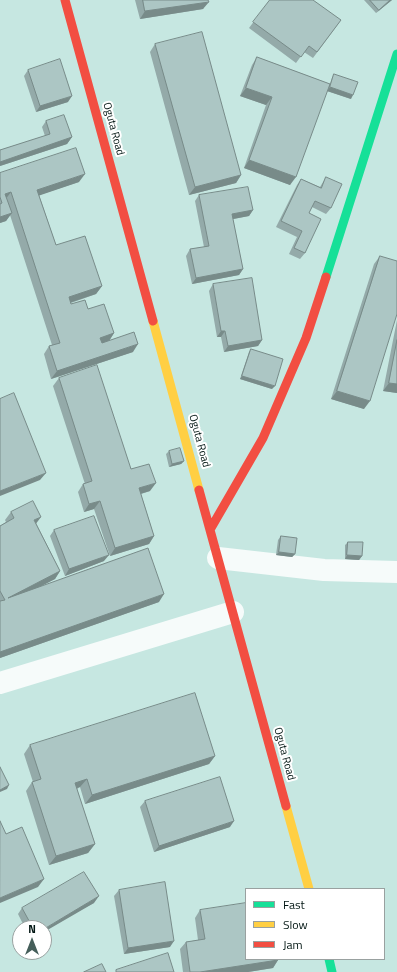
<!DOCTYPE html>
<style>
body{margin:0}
#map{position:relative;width:397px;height:972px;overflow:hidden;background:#c6e7e1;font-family:"Titillium Web",sans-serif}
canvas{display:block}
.legend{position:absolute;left:245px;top:888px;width:140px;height:72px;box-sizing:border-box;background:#fff;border:1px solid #99a1a0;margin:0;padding:5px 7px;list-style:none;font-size:12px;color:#001512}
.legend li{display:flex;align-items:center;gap:8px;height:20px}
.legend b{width:20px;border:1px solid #99a1a0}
.north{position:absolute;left:12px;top:920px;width:40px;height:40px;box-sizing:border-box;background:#fff;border:1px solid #99a1a0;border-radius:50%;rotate:0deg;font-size:11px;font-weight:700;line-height:16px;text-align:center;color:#001512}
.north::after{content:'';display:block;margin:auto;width:14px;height:18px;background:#455e5a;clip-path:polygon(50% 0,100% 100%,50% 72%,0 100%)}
</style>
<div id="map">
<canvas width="397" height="972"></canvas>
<ul class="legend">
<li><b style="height:5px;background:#16e098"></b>Fast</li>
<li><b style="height:5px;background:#ffcf43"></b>Slow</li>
<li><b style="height:5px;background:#f24e42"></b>Jam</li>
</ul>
<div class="north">N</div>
</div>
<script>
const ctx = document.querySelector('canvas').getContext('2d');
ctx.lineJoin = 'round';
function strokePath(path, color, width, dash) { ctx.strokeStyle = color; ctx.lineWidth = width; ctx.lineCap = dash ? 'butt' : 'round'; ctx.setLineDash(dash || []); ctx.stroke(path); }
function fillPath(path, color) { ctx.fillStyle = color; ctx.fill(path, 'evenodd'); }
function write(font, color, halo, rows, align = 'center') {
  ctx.font = font + ' "Titillium Web",sans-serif'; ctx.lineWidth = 4; ctx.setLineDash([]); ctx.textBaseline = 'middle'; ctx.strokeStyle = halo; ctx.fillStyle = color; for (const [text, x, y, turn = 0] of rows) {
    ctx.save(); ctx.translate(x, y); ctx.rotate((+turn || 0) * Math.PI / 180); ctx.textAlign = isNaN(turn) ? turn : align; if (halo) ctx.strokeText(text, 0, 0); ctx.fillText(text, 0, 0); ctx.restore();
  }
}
const street = new Path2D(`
 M218 558 324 570 397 572
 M0 683 233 612`);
const fast = new Path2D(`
 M326 277 397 54
 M329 959 332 972`);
const slow = new Path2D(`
 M153 321 199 490
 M286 806 309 889`);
const jam = new Path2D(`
 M65 0 153 321
 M199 490 286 806
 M211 528 263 438 306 338 326 277`);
const wall = new Path2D(`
 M135 0H208L203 9 140 19Z
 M270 0 341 20 313 58 304 52 296 63 249 28Z
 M364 0H392L376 13Z
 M155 44 241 175 236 183 189 195 150 52Z
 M257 57 330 84 332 78 334 74 351 99 327 91 290 185 244 168 266 105 240 96 252 65Z
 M28 70 68 102 36 112 24 76Z
 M46 121 72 137 67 144 0 166V150L45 136 42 127Z
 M0 173 79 182 39 195 56 245 102 286 96 294 71 303V304L88 309 114 333 109 341 133 352 51 379 44 354 49 346 52 345 10 215 6 221 0 223Z
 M326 177 331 208 326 214 312 207 309 213 305 253 300 259 289 254 297 237 276 227 297 185 301 179 320 187Z
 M199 195 253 210 249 216 233 219 243 269 239 275 192 284 186 256 190 249 204 247 195 201Z
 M380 256 364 409 331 399 374 264Z
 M213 284 262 340 258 346 224 352 221 337H217L209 291Z
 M397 320V393L383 391Z
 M251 349 272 389 240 379 249 352Z
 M59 378 131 469 150 491 141 494 154 536 149 544 110 556 94 509 84 512 78 492 83 484H85L53 386Z
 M169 451 184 461 181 464 169 467 166 454Z
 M11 512 36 523 60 571 55 579 39 587 159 602 0 658V526L6 522 5 520Z
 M54 530 104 561 65 576 50 536Z
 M281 536 295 554 292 557 276 555 278 540Z
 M348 542 362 556 359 560 345 559V545Z
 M30 745 215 756 209 764 85 804 80 787 77 789 95 844 88 853 49 865 26 791 32 782H33L24 754Z
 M145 801 230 827 154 852 140 807Z
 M119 890 170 947 124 954 114 896Z
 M94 903 44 928H25L18 914 22 908Z
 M200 910 246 959 278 960 273 968 248 972H183L180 949 186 942 198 940 195 918Z`);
const shadedWall = new Path2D(`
 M390 0H392L376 13 379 10Z
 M209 2 203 9 140 19 145 11Z
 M330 87 353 95 351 99 327 91Z
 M246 88 272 97 266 105 240 96Z
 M72 96 68 102 36 112 40 106Z
 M72 137 67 144 0 166V162Z
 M249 160 296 177 290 185 244 168Z
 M85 174 79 182 32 198 37 190Z
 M241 175 236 183 189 195 195 187Z
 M11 192 5 200V194Z
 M253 210 249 216 228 220 232 214Z
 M12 213 6 221 0 223V217Z
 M243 269 239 275 192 284 196 278Z
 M102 286 96 294 63 305 69 297Z
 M221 331H225L221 337H217Z
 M114 333 109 341 94 346 100 338Z
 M262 340 258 346 224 352 228 346Z
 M138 344 133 352 51 379 57 371Z
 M242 376 275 386 272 389 240 379Z
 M389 383 397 384V393L383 391Z
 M337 391 370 401 364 409 331 399Z
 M184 461 181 464 169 467 172 464Z
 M46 473 40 480 0 496V491Z
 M156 483 150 491 133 496 139 488Z
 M100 501 94 509 84 512 89 504Z
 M41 517 35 525 34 520Z
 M154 536 149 544 110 556 115 548Z
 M279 552 295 554 292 557 276 555Z
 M109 555 104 561 65 576 69 569Z
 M347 555 362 556 359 560 345 559Z
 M60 571 55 579 3 606 8 598Z
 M164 594 159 602 0 658V652Z
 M215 756 209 764 85 804 92 795Z
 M87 779 80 787 68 791 75 783Z
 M9 785 7 789 0 792V790Z
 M234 821 230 827 154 852 159 846Z
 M95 844 88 853 49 865 56 856Z
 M44 879 38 887 0 903V898Z
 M99 896 94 903 44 932V929Z
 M174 941 170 947 124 954 128 948Z
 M278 960 273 968 248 972H200Z`);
const building = new Path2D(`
 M143 0H208L209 2 145 11Z
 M270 0H313L341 20 317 52 309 46 301 57 253 22Z
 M370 0H390L379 10Z
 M202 32 241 175 195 187 155 44Z
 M257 57 330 84 296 177 249 160 272 97 246 88Z
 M60 59 72 96 40 106 28 70Z
 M334 74 358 82 353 95 330 87Z
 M64 115 72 137 0 162V150L50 134 46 121Z
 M76 148 85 174 37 190 56 245 85 236 102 286 69 297 71 304 85 300 88 309 104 304 114 333 100 338 102 343 134 332 138 344 57 371 49 346 60 343 11 192 5 194 12 213 0 217V204L2 203 0 197V173Z
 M326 177 342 184 331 208 315 201 309 213 321 219 305 253 294 248 302 231 281 221 301 179 321 188Z
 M248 187 253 210 232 214 243 269 196 278 190 249 209 246 199 195Z
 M380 256 397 261V314L370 401 337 391Z
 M252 278 262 340 228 346 225 331H221L213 284Z
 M397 340V384L389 383Z
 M251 349 283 359 275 386 242 376Z
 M97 365 131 469 149 464 156 483 139 488 154 536 115 548 100 501 89 504 83 484 92 481 59 378Z
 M14 393 46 473 0 491V399Z
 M180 448 184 461 172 464 169 451Z
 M33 501 41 517 34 520 60 571 8 598 148 548 164 594 0 652V601L5 600 0 591V526L14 518 11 512Z
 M94 516 109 555 69 569 54 530Z
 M281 536 297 538 295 554 279 552Z
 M348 542H363L362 556 347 555Z
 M195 693 215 756 92 795 87 779 75 783 95 844 56 856 32 782 41 779 30 745Z
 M0 767 9 785 0 790Z
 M220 777 234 821 159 846 145 801Z
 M0 821 6 834 22 827 44 879 0 898Z
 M84 872 99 896 44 929V928H33L22 908Z
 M165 882 174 941 128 948 119 890Z
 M246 903V959H278V960L200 972H190L186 942 205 939 200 910Z
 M168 953 174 972H116V970Z
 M102 964 106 972H84Z`);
const streetNames = [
 ["Oguta Road",113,129,75],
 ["Oguta Road",199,441,75],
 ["Oguta Road",284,754,75]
];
strokePath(street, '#f6fbfa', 22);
strokePath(fast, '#16e098', 9);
strokePath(slow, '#ffcf43', 9);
strokePath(jam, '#f24e42', 9);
fillPath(wall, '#94aaa9');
fillPath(shadedWall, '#788b89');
fillPath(building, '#acc6c4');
strokePath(building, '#788b89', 1);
write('11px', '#001512', '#fff', streetNames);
</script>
